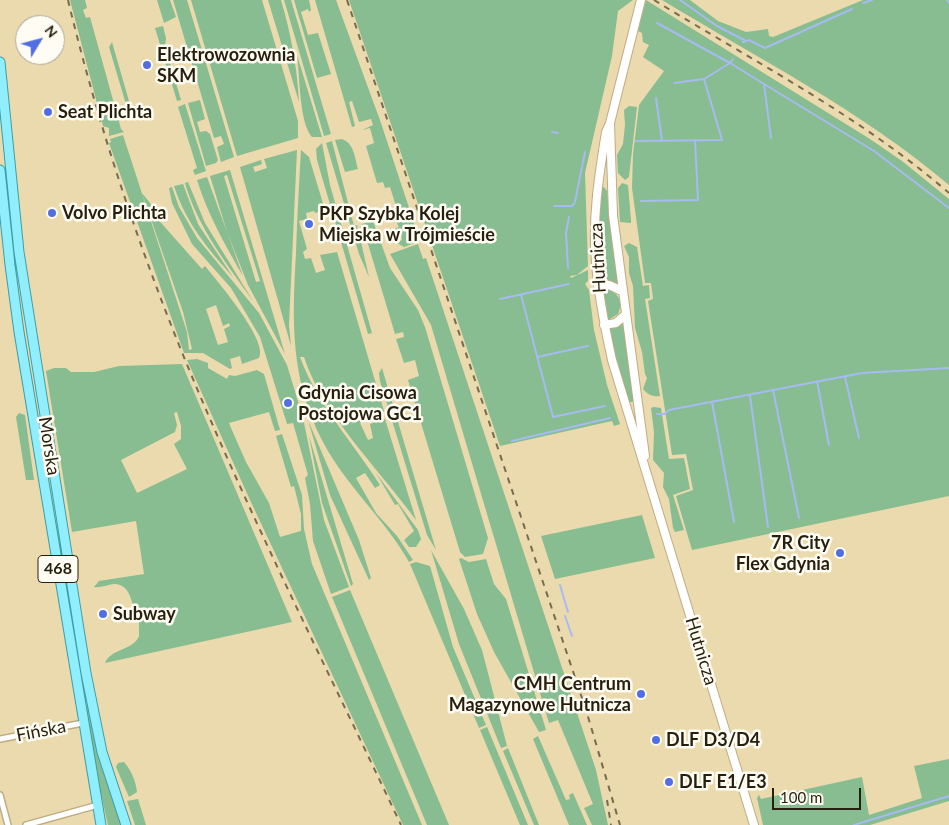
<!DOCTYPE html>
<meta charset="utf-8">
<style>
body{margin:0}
#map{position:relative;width:949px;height:825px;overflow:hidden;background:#ebdaad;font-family:Lato,sans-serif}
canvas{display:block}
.north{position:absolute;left:15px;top:15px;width:50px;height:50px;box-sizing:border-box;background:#fffcf3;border:1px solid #a8a497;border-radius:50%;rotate:53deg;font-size:14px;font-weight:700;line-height:20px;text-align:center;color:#261f0e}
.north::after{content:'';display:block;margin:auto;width:18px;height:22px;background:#526ee3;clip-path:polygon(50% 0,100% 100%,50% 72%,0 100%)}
.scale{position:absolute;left:772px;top:788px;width:89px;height:22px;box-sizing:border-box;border:2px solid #261f0e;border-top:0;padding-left:6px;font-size:15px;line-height:18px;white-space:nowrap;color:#261f0e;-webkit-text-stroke:4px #fffcf3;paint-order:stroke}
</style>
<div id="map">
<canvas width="949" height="825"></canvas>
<div class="north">N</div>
<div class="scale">100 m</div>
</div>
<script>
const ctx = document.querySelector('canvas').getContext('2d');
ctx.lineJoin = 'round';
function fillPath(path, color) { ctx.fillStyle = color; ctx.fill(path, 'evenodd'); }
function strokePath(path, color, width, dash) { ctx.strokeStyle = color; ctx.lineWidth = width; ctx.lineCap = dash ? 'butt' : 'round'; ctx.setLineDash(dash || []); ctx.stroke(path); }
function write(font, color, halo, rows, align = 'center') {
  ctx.font = font + ' Lato,sans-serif'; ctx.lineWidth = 5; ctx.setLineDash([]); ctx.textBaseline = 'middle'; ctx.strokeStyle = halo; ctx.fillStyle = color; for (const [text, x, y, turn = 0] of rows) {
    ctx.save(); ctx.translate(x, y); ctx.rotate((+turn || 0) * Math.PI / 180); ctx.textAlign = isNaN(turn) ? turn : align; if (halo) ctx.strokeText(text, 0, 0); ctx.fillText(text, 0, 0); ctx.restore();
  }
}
const green = new Path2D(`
 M70 0H85L87 8 83 10 86 18 90 17 121 129 124 132 109 136V128L103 126Z
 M157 0H170L176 17 164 23Z
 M173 0H187L234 157 221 162 217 147 224 144 221 136 214 138Z
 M191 0H262L298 121V138L237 156Z
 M268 0H281C291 34 297 67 299 102Z
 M284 0H291L331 134 324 136Z
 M294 0H309L311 10 309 12 308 9 301 12 308 35 318 33 331 74 317 78Z
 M315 0H336L381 123 420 241 404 247 397 243 402 240 401 235H396L394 229 399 227 396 221 400 219 390 187 385 188 383 182 377 183 366 146 374 143 370 128 362 130 373 125 371 119 359 122 352 101 349 102 355 126 352 127Z
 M349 0H633L618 11 612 56 585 173 588 266 577 275 570 276 571 278 588 270V281L585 284 589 290 594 330 607 385 620 424 614 426 612 421 500 446Z
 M646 0 870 139 902 161 949 199V496L692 550 676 496 693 490 686 454 672 455 648 301 653 299 651 283H645L632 188 633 154 639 105 664 71 643 57 649 45 643 42 642 33 638 31Z
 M662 0H690L718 21 746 32 768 29 769 36 773 37 863 0H949V185C862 111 759 59 662 0Z
 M163 26 166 38 165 46 181 100 177 101 155 28Z
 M112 42 133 115 128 111 109 47Z
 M297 55 322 137H312C299 123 300 76 297 55Z
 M200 100 205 119 197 122 200 132 206 131 210 134 218 160 216 163 206 166 188 103Z
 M185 104 206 171 195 175 193 170 197 168 178 107Z
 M629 106 637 107 629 177 625 180 618 173 617 155 623 144 625 125 624 110Z
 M123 135 187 332 189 350 192 349 183 312 142 193 158 213 155 216 202 269 205 266C217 281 269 341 259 358L242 364 240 356 230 359 232 368 230 369 203 353H184L109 143 111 142 110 139ZM216 305 223 326 229 323 230 326 224 329 228 342 218 345 206 309Z
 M342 139C354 143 355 158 358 169L345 172 335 140Z
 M332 141 354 226 357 225 369 277 359 254 326 143Z
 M322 143 330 185 372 333 368 334 317 160 316 149Z
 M297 150 289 325 291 346 240 167 261 160 262 164 253 167 255 172 267 168 264 159Z
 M301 150 309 157 325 210 315 213 314 211 306 213 307 219 299 221 307 249 303 252 305 259 311 258 316 273 325 270 320 255 337 252 384 411 382 416 360 423 368 440 373 438 370 424 385 419 416 520C381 472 321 412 304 357H300C318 406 353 442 380 485L375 488 365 473 356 478 376 513 397 536 413 560 409 562C385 519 346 486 323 442 290 380 292 320 296 253 297 219 299 185 301 150Z
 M230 170 285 354 248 285 227 232 210 176ZM227 175 260 281 256 282 224 176Z
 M207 177 243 276C225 245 208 215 197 180Z
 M188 182 205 223 253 301C227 264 198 228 185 183Z
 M622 183 628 185 631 220V223L620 222 618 188Z
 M183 184 198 224 233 277C208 249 186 223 174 186Z
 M172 187 179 207 197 238 259 313 287 365 303 418 324 520 349 587 331 594 313 541 310 504 305 478 308 475 293 423 287 424 260 337 231 288 192 244 172 203 169 188Z
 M604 187 607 191 618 285 601 280 599 207 601 188Z
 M373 221 390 268 418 310 425 327 488 538 483 554 465 557 460 552 408 380 419 376 415 360 404 363 396 339 404 337 403 332 395 334 362 224Z
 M629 243 637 247 643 286 649 285 650 298 645 299 660 396C653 397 648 395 643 389L647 378 645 374 642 352 635 328 633 286 629 273V257L624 246Z
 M418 244 423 259 426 258 596 770 608 825H592L584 808 593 804 558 720 549 723 431 325 390 254Z
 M605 288C618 292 624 301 618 314L607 321 602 290Z
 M623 320 635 400 632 402H629L617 368 609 328Z
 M197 359 208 363V368L227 379 229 375 235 376 257 370 264 374 280 430 275 431 269 412 229 423 231 428 246 462 269 503 280 537 301 531V514L294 486 291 487 276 436 282 434 302 495 304 529 312 564 422 825H403L250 500 187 360Z
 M182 364 292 622 105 663C110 649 134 650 139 636V620H135C133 607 132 584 114 584 107 585 100 588 94 587L99 581 144 574 136 521 72 532 46 371 54 368H66L71 372H94L119 366ZM177 412 181 426V439L174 444 187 469 137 493 121 460 175 432 177 425 174 413Z
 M382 368 436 550 427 535 380 381 379 373Z
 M654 407 661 408 669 459 684 458 690 489 673 495 684 530 675 532 673 528 669 499 663 487 664 473 653 460 654 432 651 408Z
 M19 413 25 415 34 480H26L16 417Z
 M308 420 359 540 371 578 369 580 330 495Z
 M309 436 353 584 351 586 322 503Z
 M376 473 418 530 421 539 416 547H409L404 540 414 531 398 504 395 505Z
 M642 515 655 558 555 579 541 536Z
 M431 550 464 609 482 650 507 746 501 748 459 644Z
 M461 558 469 562 486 559 494 584 506 599 546 730 539 732 494 652 477 614 459 559Z
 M416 562 430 566 453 647 486 725 479 728 410 564Z
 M350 590 449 825H427L332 597Z
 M88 706 100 759 122 825H108L92 754 84 707Z
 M487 727 528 825H520L480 730Z
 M538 736 566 800 570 799 569 795 573 793 587 825H569L533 739Z
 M508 748 539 825H534L503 751Z
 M949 759V801L870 825H763L757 798 759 795 761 799 862 777 869 815 922 798 914 766Z
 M124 762C131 770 136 781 137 792L129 797 116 767 118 763Z
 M138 799 146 825H135L127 801Z`);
const stream = new Path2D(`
 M680 0 717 26 746 41
 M947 0 949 3
 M863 3 872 0
 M657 23 730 63 733 59
 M743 42 749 40 765 48 852 9
 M674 83 704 79 730 63 764 84 771 138
 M764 84 874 151 949 208
 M656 98 662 141
 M552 132 558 133
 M636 141 722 140 704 79
 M641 201 698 200 695 141
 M554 206H572L575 202 585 152
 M568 268 566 233 569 217
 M521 295 553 417 605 406
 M500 299 569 284
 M537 357 588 346
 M845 377 859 438
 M817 381 829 445
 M773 390 799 518
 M750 396 768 527
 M712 402 734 522
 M657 414H665L669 410 862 373 949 368
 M512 441 610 418
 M560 585 568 612
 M565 616 572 636
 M854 825 949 796`);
const street = new Path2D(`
 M0 739 83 723
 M0 795 8 825
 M26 825 98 805`);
const secondary = new Path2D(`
 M641 0 610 123 606 132C599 175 592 219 596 262 598 295 605 328 612 360L754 825
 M610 123 613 215 645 456
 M598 285H609L622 291
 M604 325 616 323 626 314`);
const primary = new Path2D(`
 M0 62 19 252 86 673 102 752 126 825
 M0 170 10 265 19 332 101 825`);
const rail = new Path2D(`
 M68 0C96 117 134 233 179 345 245 508 326 666 401 825
 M347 0 586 710 620 825
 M654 0C753 61 860 116 949 193
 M607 800 611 825`);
const markers = [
 [147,65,5,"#526ee3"],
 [48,112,5,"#526ee3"],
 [52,213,5,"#526ee3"],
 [309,224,5,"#526ee3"],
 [288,403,5,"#526ee3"],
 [840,553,5,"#526ee3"],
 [103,614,5,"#526ee3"],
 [641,694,5,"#526ee3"],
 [656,740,5,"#526ee3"],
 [669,782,5,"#526ee3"]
];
const shields = [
 [58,569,40]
];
const shieldNames = [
 ["468",58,569]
];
const poiNames = [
 ["Elektrowozownia",157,55],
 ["SKM",157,76],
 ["Seat Plichta",58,112],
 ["Volvo Plichta",62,213],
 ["PKP Szybka Kolej",319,214],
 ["Miejska w Trójmieście",319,235],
 ["Gdynia Cisowa",298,393],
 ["Postojowa GC1",298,414],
 ["7R City",830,543,"right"],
 ["Flex Gdynia",830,564,"right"],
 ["Subway",113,614],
 ["CMH Centrum",631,684,"right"],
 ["Magazynowe Hutnicza",631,705,"right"],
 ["DLF D3/D4",666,740],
 ["DLF E1/E3",679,782]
];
const streetNames = [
 ["Hutnicza",598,258,-93],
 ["Morska",49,446,81],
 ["Hutnicza",701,651,73],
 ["Fińska",41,731,-11]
];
fillPath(green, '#87bd91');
strokePath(stream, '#a7baf2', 2);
strokePath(street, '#bdad81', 8);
strokePath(secondary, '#bdad81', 10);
strokePath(primary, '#3b9ea7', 11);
strokePath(street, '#fff', 5);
strokePath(secondary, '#fff', 8);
strokePath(primary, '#91eefc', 9);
strokePath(rail, '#776c50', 2, [6, 6]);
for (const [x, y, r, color] of markers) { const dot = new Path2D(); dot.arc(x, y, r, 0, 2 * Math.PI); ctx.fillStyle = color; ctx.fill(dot); strokePath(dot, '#fffcf3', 2); }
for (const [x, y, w] of shields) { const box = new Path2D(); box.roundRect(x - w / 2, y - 13.5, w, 27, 4); ctx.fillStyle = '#fffcf3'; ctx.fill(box); strokePath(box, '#261f0e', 1); }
write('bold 16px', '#261f0e', null, shieldNames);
write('bold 18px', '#261f0e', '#fffcf3', poiNames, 'left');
write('18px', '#261f0e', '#fffcf3', streetNames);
</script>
